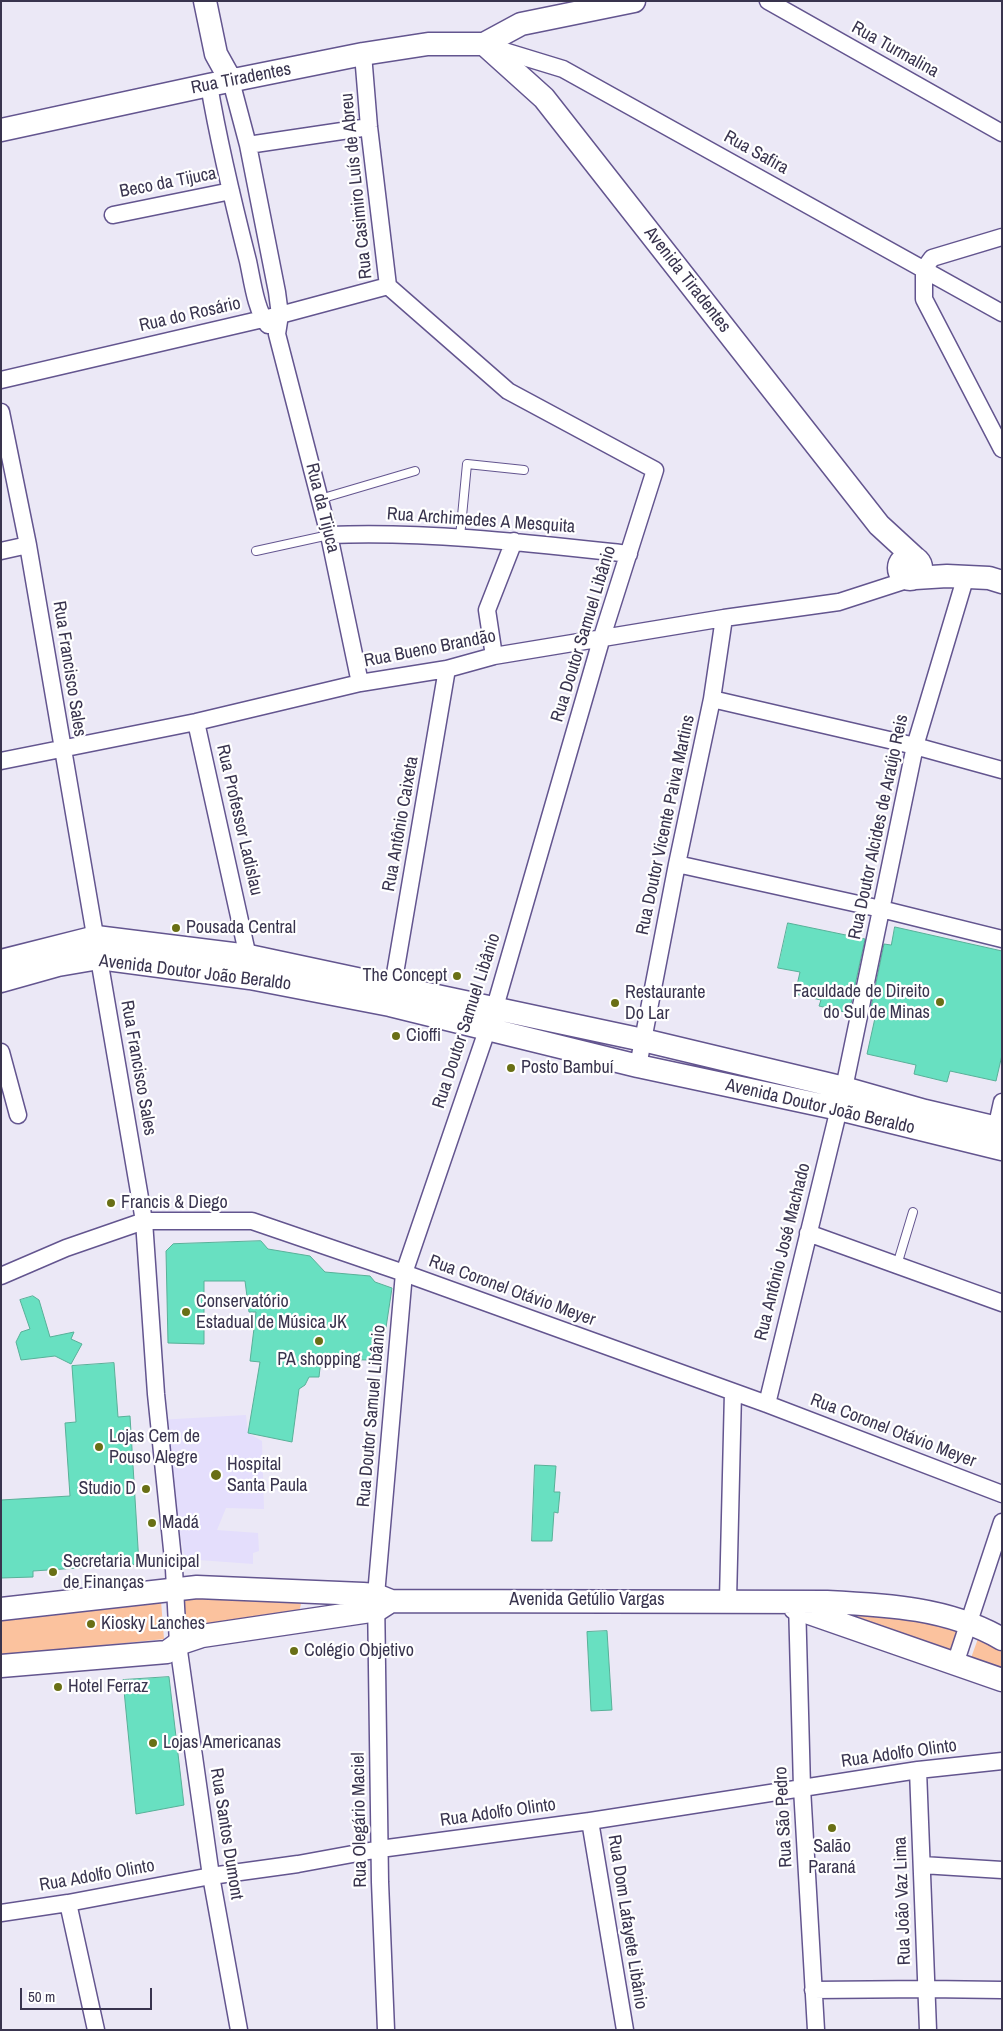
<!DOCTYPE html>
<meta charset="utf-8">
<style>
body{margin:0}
#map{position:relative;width:1003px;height:2031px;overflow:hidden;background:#ebe8f6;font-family:"Archivo Narrow",sans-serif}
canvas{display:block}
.frame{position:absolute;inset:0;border:2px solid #39344e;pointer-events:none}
.scale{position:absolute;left:20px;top:1988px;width:132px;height:22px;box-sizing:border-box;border:2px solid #39344e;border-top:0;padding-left:6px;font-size:15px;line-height:18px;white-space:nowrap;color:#39344e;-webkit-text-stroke:4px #fff;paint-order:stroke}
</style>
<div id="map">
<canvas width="1003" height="2031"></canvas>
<div class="frame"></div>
<div class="scale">50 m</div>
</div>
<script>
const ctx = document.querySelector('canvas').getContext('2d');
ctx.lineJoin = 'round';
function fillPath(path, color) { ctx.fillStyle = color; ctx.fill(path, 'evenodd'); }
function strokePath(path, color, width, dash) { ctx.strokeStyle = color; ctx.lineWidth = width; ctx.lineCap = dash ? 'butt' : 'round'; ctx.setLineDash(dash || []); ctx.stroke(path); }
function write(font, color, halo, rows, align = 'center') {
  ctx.font = font + ' "Archivo Narrow",sans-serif'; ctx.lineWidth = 4.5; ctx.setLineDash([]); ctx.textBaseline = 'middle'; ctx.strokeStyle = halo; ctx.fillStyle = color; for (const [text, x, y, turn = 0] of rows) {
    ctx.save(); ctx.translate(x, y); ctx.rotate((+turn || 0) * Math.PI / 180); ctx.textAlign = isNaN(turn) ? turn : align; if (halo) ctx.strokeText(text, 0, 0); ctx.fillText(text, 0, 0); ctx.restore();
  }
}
const built = new Path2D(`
 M246 1415 248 1433 262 1441 264 1509 226 1508 217 1530 258 1533 259 1551 253 1553V1564L185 1559 158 1420Z`);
const green = new Path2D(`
 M181 1593 296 1595 301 1604 298 1617 183 1633Z
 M161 1601 164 1639 1 1656V1615Z
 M855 1610 959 1625 950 1652 853 1615Z
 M980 1633 1002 1646V1670L971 1658Z`);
const building = new Path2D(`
 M788 923 865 939 849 1013 819 1006 821 1000 795 994 800 972 778 968Z
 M895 927 1002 951V1055L996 1081 950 1071 947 1082 914 1074 916 1065 867 1054 875 1018 869 1017 884 944 891 945Z
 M261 1241 268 1249 310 1256 325 1272 370 1276 375 1282 392 1288 382 1354 372 1357 368 1360 321 1359 319 1377H309L305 1385 299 1389 292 1442 248 1433 260 1362 250 1361 256 1312H249L245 1281H204V1344L168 1343 166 1251 173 1244Z
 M33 1296 39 1300 50 1337 74 1332 71 1339 82 1344 71 1364 55 1356 21 1360 16 1342 21 1332 30 1329 20 1300Z
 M114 1363 118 1417 130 1416 139 1564 33 1571V1577L1 1578V1500L70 1496 65 1423 76 1422 72 1366Z
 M535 1465 556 1466 554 1492H560L558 1513 554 1512 552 1541H532Z
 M607 1631 612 1710 591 1711 587 1632Z
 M169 1677 184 1805 136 1814 123 1680Z`);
const lane = new Path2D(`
 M320 499 415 471
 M460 537 467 464 524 470
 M256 551 329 535
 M897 1265 913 1212`);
const street = new Path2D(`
 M768 1 1002 133
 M491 47 563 69 1002 313
 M363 54 369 127 388 286 508 391 655 470 602 637 495 1007 404 1273 376 1595 380 1882 386 2030
 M231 81 248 145 277 292 280 315 277 334 329 535 360 683
 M209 85C219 144 233 202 248 261 252 279 256 312 268 325
 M248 145 369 127
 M113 215 231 191
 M1002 237 932 258 924 269V299L1002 449
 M1 380 280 315 388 286
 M1 412 28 545 144 1221 156 1394 174 1569 178 1644 211 1876 239 2030
 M329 535C429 531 529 543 629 554
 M1 551 28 545
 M494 656 487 610 514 541
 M712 699 915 746 1002 770
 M196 722 250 966
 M1 761 196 722 360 683 447 669 494 656 724 618 839 602 910 579
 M677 864 881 909 1002 939
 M391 997 447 669
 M1 1052 18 1115
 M638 1066 677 864 712 699 724 618
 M996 1129 1002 1102
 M808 1233 1002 1303
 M1 1276 66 1248 144 1221H252L404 1273 767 1404 1002 1494
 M767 1404 844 1088 915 746 965 579
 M728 1600 733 1392
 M797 1601 802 1788 816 2030
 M955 1664 1002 1522
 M918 1770 928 2030
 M590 1821 625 2030
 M922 1865 1002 1870
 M68 1903 96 2030
 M1 1913 68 1903 211 1876 298 1864 380 1849 590 1821 918 1770 1002 1761
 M813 1990 927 1989 1002 1990`);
const secondary = new Path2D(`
 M205 1 216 54 231 81
 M484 44 544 98 879 525 916 559
 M1 130 209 85 363 54 428 44H484L521 24 634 1
 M899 568a11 11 0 1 1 22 0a11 11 0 1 1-22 0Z
 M915 578 947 576 989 578 1002 582
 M1 961 96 937 249 956 643 1040 844 1088 925 1111 1002 1129
 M1 981 58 965 99 958 250 978 390 1005 638 1066 839 1109 1002 1149
 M795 1608 1002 1680
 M1 1609 197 1587 363 1594 376 1595 391 1601 827 1602C888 1605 949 1608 1002 1639
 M1 1666 167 1652 178 1644 202 1636 377 1610 391 1601`);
const markers = [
 [176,928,5,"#696f15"],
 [457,976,5,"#696f15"],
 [940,1002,5,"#696f15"],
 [615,1003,5,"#696f15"],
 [396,1036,5,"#696f15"],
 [511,1068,5,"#696f15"],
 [111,1203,5,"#696f15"],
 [186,1312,5,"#696f15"],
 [319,1341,5,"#696f15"],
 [99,1447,5,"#696f15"],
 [216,1475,6,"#696f15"],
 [146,1489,5,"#696f15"],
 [152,1523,5,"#696f15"],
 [53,1572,5,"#696f15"],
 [91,1624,5,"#696f15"],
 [294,1651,5,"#696f15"],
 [58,1687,5,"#696f15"],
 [153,1743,5,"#696f15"],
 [832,1828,5,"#696f15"]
];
const streetNames = [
 ["Rua Turmalina",895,50,29],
 ["Rua Tiradentes",241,79,-11],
 ["Rua Safira",756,153,29],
 ["Beco da Tijuca",168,183,-11],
 ["Rua Casimiro Luís de Abreu",357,186,-96],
 ["Avenida Tiradentes",687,280,52],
 ["Rua do Rosário",190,315,-13],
 ["Rua da Tijuca",322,508,76],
 ["Rua Archimedes A Mesquita",481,521,4],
 ["Rua Doutor Samuel Libânio",584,634,-73],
 ["Rua Bueno Brandão",430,649,-11],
 ["Rua Francisco Sales",69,669,81],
 ["Rua Professor Ladislau",239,820,77],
 ["Rua Antônio Caixeta",401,824,-80],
 ["Rua Doutor Vicente Paiva Martins",666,825,-78],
 ["Rua Doutor Alcides de Araújo Reis",879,827,-78],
 ["Avenida Doutor João Beraldo",195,973,7],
 ["Rua Doutor Samuel Libânio",467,1021,-72],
 ["Rua Francisco Sales",138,1068,80],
 ["Avenida Doutor João Beraldo",820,1107,13],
 ["Rua Antônio José Machado",783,1252,-76],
 ["Rua Coronel Otávio Meyer",512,1291,20],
 ["Rua Doutor Samuel Libânio",372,1416,-85],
 ["Rua Coronel Otávio Meyer",893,1431,21],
 ["Avenida Getúlio Vargas",587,1600],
 ["Rua Adolfo Olinto",899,1754,-8],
 ["Rua Adolfo Olinto",498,1813,-8],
 ["Rua São Pedro",784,1817,-93],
 ["Rua Olegário Maciel",360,1820,-91],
 ["Rua Santos Dumont",226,1834,81],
 ["Rua Adolfo Olinto",97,1876,-10],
 ["Rua João Vaz Lima",903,1901,-92],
 ["Rua Dom Lafayete Libânio",627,1922,81]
];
const poiNames = [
 ["Pousada Central",186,928],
 ["The Concept",447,976,"right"],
 ["Faculdade de Direito",930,992,"right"],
 ["do Sul de Minas",930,1013,"right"],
 ["Restaurante",625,993],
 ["Do Lar",625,1014],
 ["Cioffi",406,1036],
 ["Posto Bambuí",521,1068],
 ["Francis & Diego",121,1203],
 ["Conservatório",196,1302],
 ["Estadual de Música JK",196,1323],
 ["PA shopping",319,1360,"center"],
 ["Lojas Cem de",109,1437],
 ["Pouso Alegre",109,1458],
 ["Hospital",227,1465],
 ["Santa Paula",227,1486],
 ["Studio D",136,1489,"right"],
 ["Madá",162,1523],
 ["Secretaria Municipal",63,1562],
 ["de Finanças",63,1583],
 ["Kiosky Lanches",101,1624],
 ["Colégio Objetivo",304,1651],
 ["Hotel Ferraz",68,1687],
 ["Lojas Americanas",163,1743],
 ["Salão",832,1847,"center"],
 ["Paraná",832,1868,"center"]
];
fillPath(built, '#e4defc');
fillPath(green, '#fbc29e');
fillPath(building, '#68e0c1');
strokePath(building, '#58b098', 1);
strokePath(lane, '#63558f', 10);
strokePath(street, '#63558f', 19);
strokePath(secondary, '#63558f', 25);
strokePath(lane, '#fff', 8);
strokePath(street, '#fff', 16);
strokePath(secondary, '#fff', 22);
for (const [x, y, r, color] of markers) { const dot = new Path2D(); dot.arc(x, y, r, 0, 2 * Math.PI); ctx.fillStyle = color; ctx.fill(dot); strokePath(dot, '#fff', 2); }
write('18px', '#39344e', '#fff', streetNames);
write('18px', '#39344e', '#fff', poiNames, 'left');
</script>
